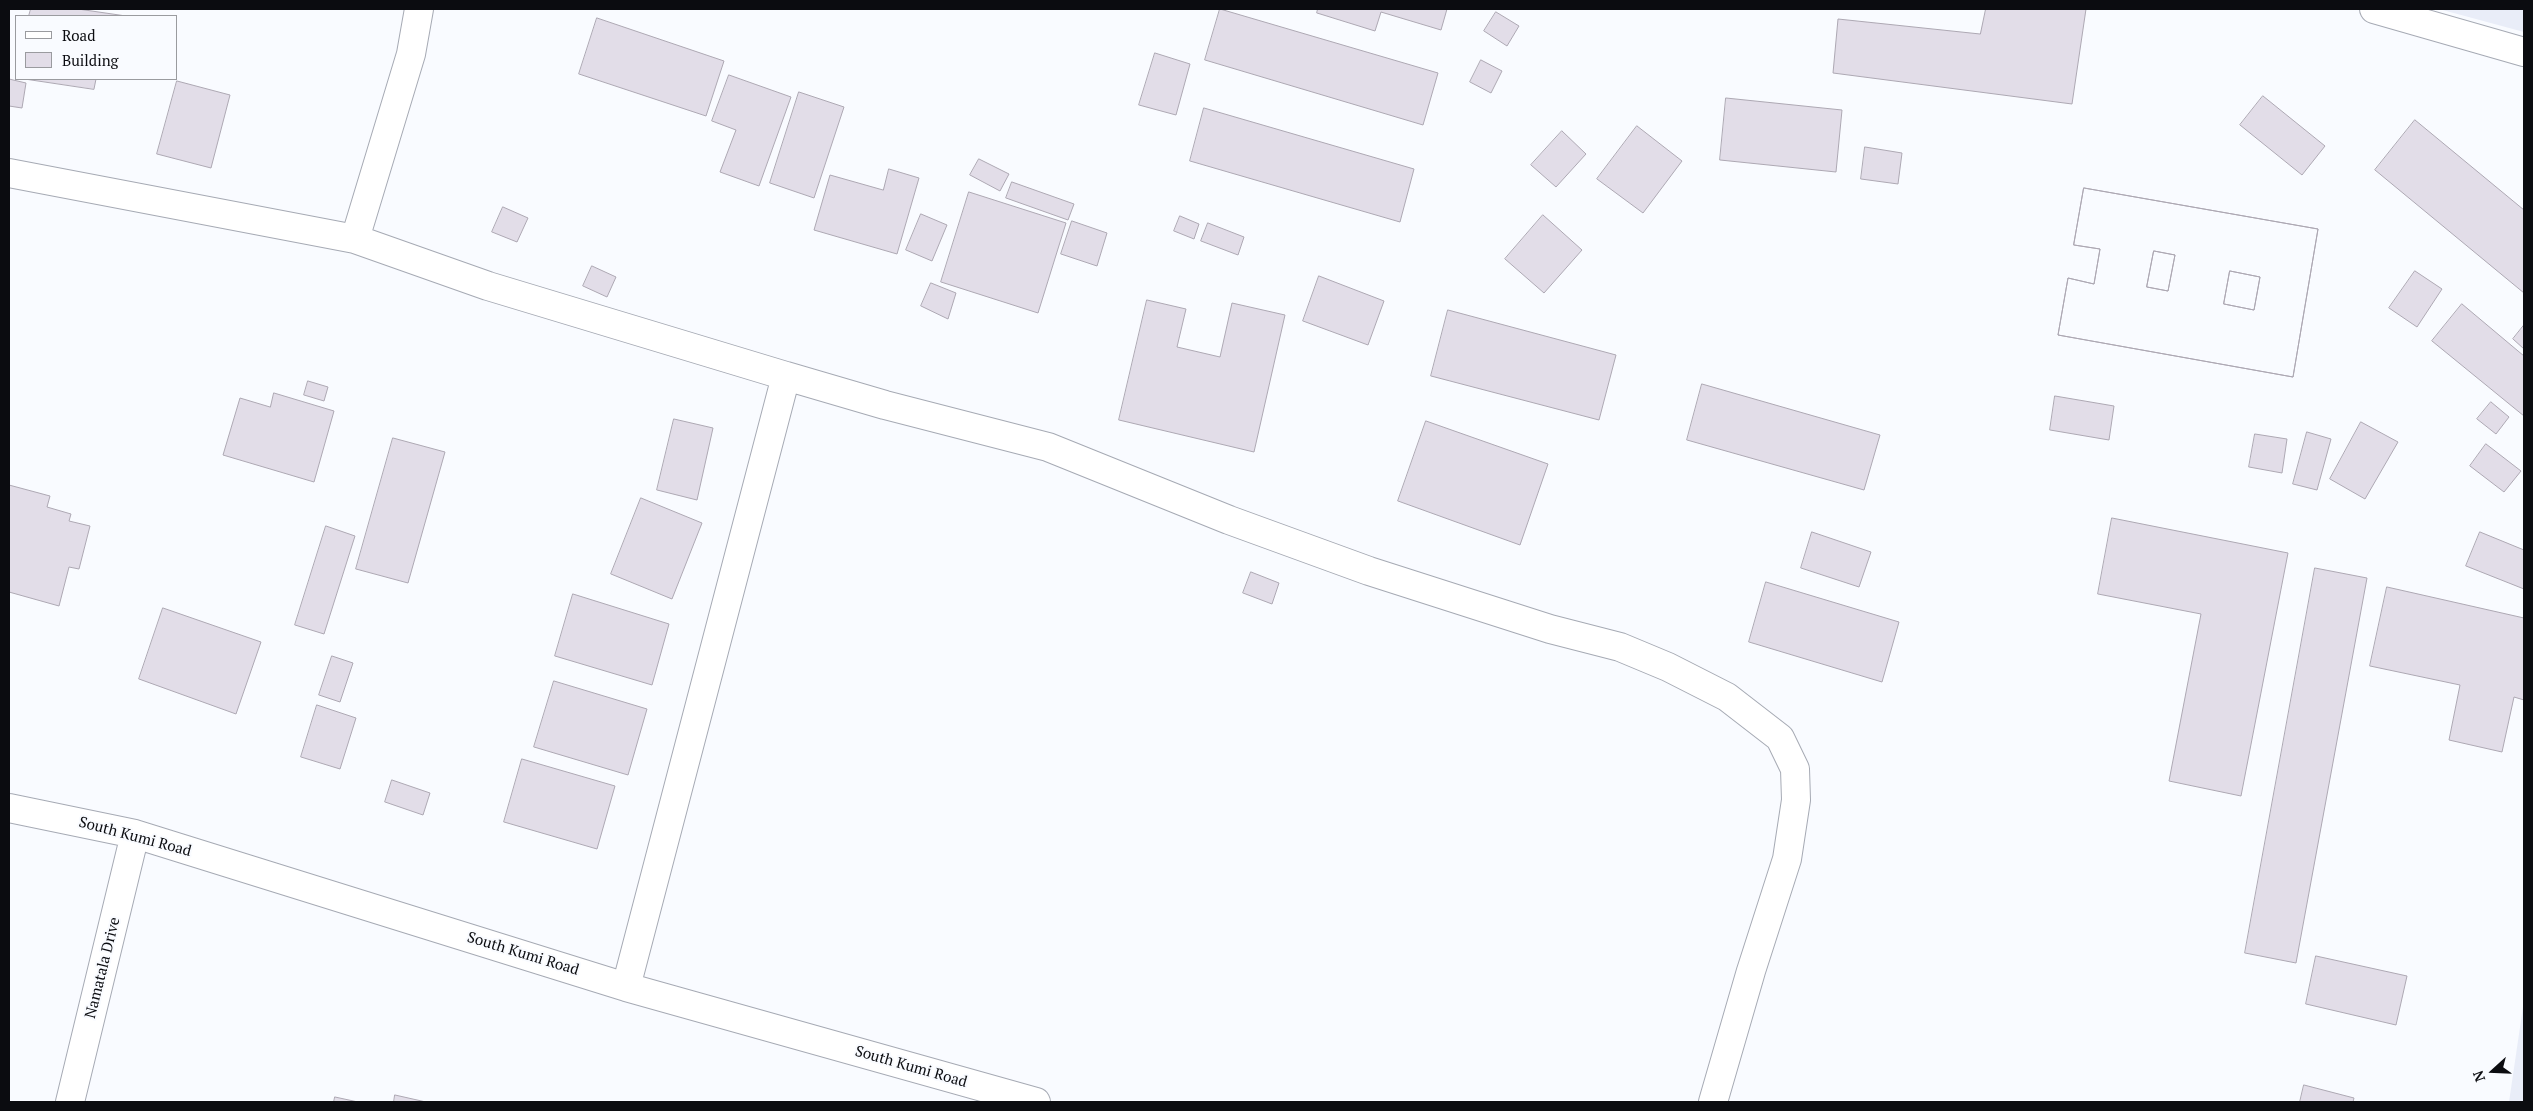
<!DOCTYPE html>
<style>
body{margin:0}
#map{position:relative;width:2533px;height:1111px;overflow:hidden;background:#f9fbff;font-family:"PT Serif",serif}
canvas{display:block}
.frame{position:absolute;inset:0;border:10px solid #0b0c10;pointer-events:none}
.legend{position:absolute;left:15px;top:15px;width:162px;height:65px;box-sizing:border-box;background:#f9fbff;border:1px solid #9a9b9f;margin:0;padding:6px 9px;list-style:none;font-size:15px;color:#0b0c10}
.legend li{display:flex;align-items:center;gap:10px;height:25px}
.legend b{width:25px;border:1px solid #9a9b9f}
.north{position:absolute;left:2468px;top:1046px;width:50px;height:50px;-webkit-text-stroke:4px #f9fbff;paint-order:stroke;rotate:250deg;font-size:14px;font-weight:700;line-height:20px;text-align:center;color:#0b0c10}
.north::after{content:'';display:block;margin:auto;width:18px;height:22px;background:#0b0c10;clip-path:polygon(50% 0,100% 100%,50% 72%,0 100%)}
</style>
<div id="map">
<canvas width="2533" height="1111"></canvas>
<div class="frame"></div>
<ul class="legend">
<li><b style="height:6px;background:#fff"></b>Road</li>
<li><b style="height:14px;background:#e2dde8"></b>Building</li>
</ul>
<div class="north">N</div>
</div>
<script>
const ctx = document.querySelector('canvas').getContext('2d');
ctx.lineJoin = 'round';
function fillPath(path, color) { ctx.fillStyle = color; ctx.fill(path, 'evenodd'); }
function strokePath(path, color, width, dash) { ctx.strokeStyle = color; ctx.lineWidth = width; ctx.lineCap = dash ? 'butt' : 'round'; ctx.setLineDash(dash || []); ctx.stroke(path); }
function write(font, color, halo, rows, align = 'center') {
  ctx.font = font + ' "PT Serif",serif'; ctx.lineWidth = 4; ctx.setLineDash([]); ctx.textBaseline = 'middle'; ctx.strokeStyle = halo; ctx.fillStyle = color; for (const [text, x, y, turn = 0] of rows) {
    ctx.save(); ctx.translate(x, y); ctx.rotate((+turn || 0) * Math.PI / 180); ctx.textAlign = isNaN(turn) ? turn : align; if (halo) ctx.strokeText(text, 0, 0); ctx.fillText(text, 0, 0); ctx.restore();
  }
}
const built = new Path2D(`
 M2439 9H2524V32Z
 M2524 1000V1102H2509Z`);
const building = new Path2D(`
 M31 9H78L126 16H29Z
 M1220 9 1438 73 1423 125 1205 60Z
 M1318 9H1447L1441 30 1381 12 1375 31 1317 13Z
 M1986 9H2086L2072 104 1833 73 1838 19 1980 34Z
 M1496 12 1519 26 1507 46 1484 31Z
 M597 18 724 61 706 116 579 74Z
 M1155 53 1190 64 1176 115 1139 105Z
 M1481 60 1502 71 1491 93 1470 82Z
 M729 75 791 97 759 186 720 172 736 130 712 121Z
 M9 79 26 83 22 108 9 106Z
 M25 79H96L94 89Z
 M177 81 230 95 211 168 157 154Z
 M799 92 844 107 814 198 770 183Z
 M2263 96 2325 146 2302 175 2240 125Z
 M1726 98 1842 110 1836 172 1720 160Z
 M1204 108 1414 169 1400 222 1190 161Z
 M2415 120 2524 210V293L2375 170Z
 M1637 126 1682 161 1643 213 1597 179Z
 M1562 131 1586 154 1556 187 1531 165Z
 M1865 147 1902 153 1898 184 1861 179Z
 M979 159 1009 174 1000 191 970 175Z
 M889 169 919 178 897 254 814 230 830 175 883 190Z
 M1012 182 1074 204 1068 220 1006 198Z
 M2084 188 2318 229 2293 377 2058 335 2068 278 2094 284 2100 249 2074 245ZM2154 251 2175 255 2168 291 2147 287ZM2230 271 2260 277 2254 310 2224 304Z
 M2084 188 2318 229 2293 377 2058 335 2068 278 2094 284 2100 249 2074 245ZM2154 251 2175 255 2168 291 2147 287ZM2230 271 2260 277 2254 310 2224 304Z
 M969 192 1066 223 1038 313 941 282Z
 M503 207 528 218 517 242 492 232Z
 M921 214 947 225 932 261 906 250Z
 M1543 215 1582 250 1544 293 1505 259Z
 M1180 216 1199 224 1194 239 1174 231Z
 M1072 221 1107 233 1097 266 1061 254Z
 M1208 223 1244 237 1238 255 1201 241Z
 M592 266 616 277 607 297 583 286Z
 M2415 271 2442 289 2417 327 2389 308Z
 M1319 276 1384 301 1368 345 1303 321Z
 M931 283 956 293 948 319 921 306Z
 M1147 300 1186 309 1177 347 1220 357 1232 303 1285 315 1254 452 1119 420Z
 M2462 304 2524 356V416L2432 341Z
 M1448 310 1616 355 1599 420 1431 376Z
 M2524 325V349L2513 339Z
 M308 381 328 387 324 401 304 395Z
 M1702 384 1880 435 1864 490 1687 440Z
 M274 393 334 411 314 482 223 455 240 398 270 407Z
 M2055 396 2114 406 2109 440 2050 430Z
 M2491 402 2509 417 2496 434 2477 419Z
 M674 419 713 428 697 500 657 490Z
 M1426 421 1548 464 1520 545 1398 501Z
 M2361 422 2398 442 2365 499 2330 479Z
 M2307 432 2331 439 2317 490 2293 484Z
 M2255 434 2287 439 2282 473 2249 467Z
 M393 438 445 452 408 583 356 569Z
 M2486 444 2521 471 2504 492 2470 466Z
 M9 485 50 496 47 507 71 514 69 521 90 526 79 569 69 567 59 606 9 592Z
 M641 498 702 523 672 599 611 574Z
 M2112 518 2288 553 2241 796 2169 781 2201 614 2098 594Z
 M326 526 355 536 324 634 295 625Z
 M1812 532 1871 552 1859 587 1801 568Z
 M2480 532 2524 550V589L2466 566Z
 M2315 568 2367 578 2296 963 2245 953Z
 M1251 572 1279 583 1272 604 1243 593Z
 M1766 582 1899 622 1882 682 1749 642Z
 M2387 587 2524 618V700L2514 697 2502 752 2449 740 2460 685 2370 666Z
 M573 594 669 624 652 685 555 656Z
 M163 608 261 642 236 714 139 679Z
 M332 656 353 663 340 702 319 695Z
 M554 681 647 709 628 775 534 747Z
 M317 705 356 718 340 769 301 757Z
 M522 759 615 786 597 849 504 822Z
 M392 780 430 793 423 815 385 802Z
 M2316 956 2407 976 2396 1025 2306 1004Z
 M2304 1085 2354 1098 2353 1102H2300Z
 M395 1095 426 1102H394Z
 M335 1097 358 1102H334Z`);
const minor = new Path2D(`
 M2374 9 2524 52
 M9 173 355 239 488 286 786 376 626 987
 M355 239 411 54 419 9
 M786 376 885 405 1048 447 1229 520 1369 571 1550 629 1620 647 1668 667 1727 697 1780 738 1795 769 1796 800 1787 859 1751 971 1713 1102
 M9 808 135 834 626 987 1036 1102
 M70 1102 135 834`);
const streetNames = [
 ["South Kumi Road",135,837,15],
 ["South Kumi Road",523,954,17],
 ["Namatala Drive",103,968,-76],
 ["South Kumi Road",911,1067,16]
];
fillPath(built, '#e9edf8');
fillPath(building, '#e2dde8');
strokePath(building, '#ada8b3', 1);
strokePath(minor, '#a6aab4', 30);
strokePath(minor, '#fff', 28);
write('15px', '#0b0c10', '#f9fbff', streetNames);
</script>
